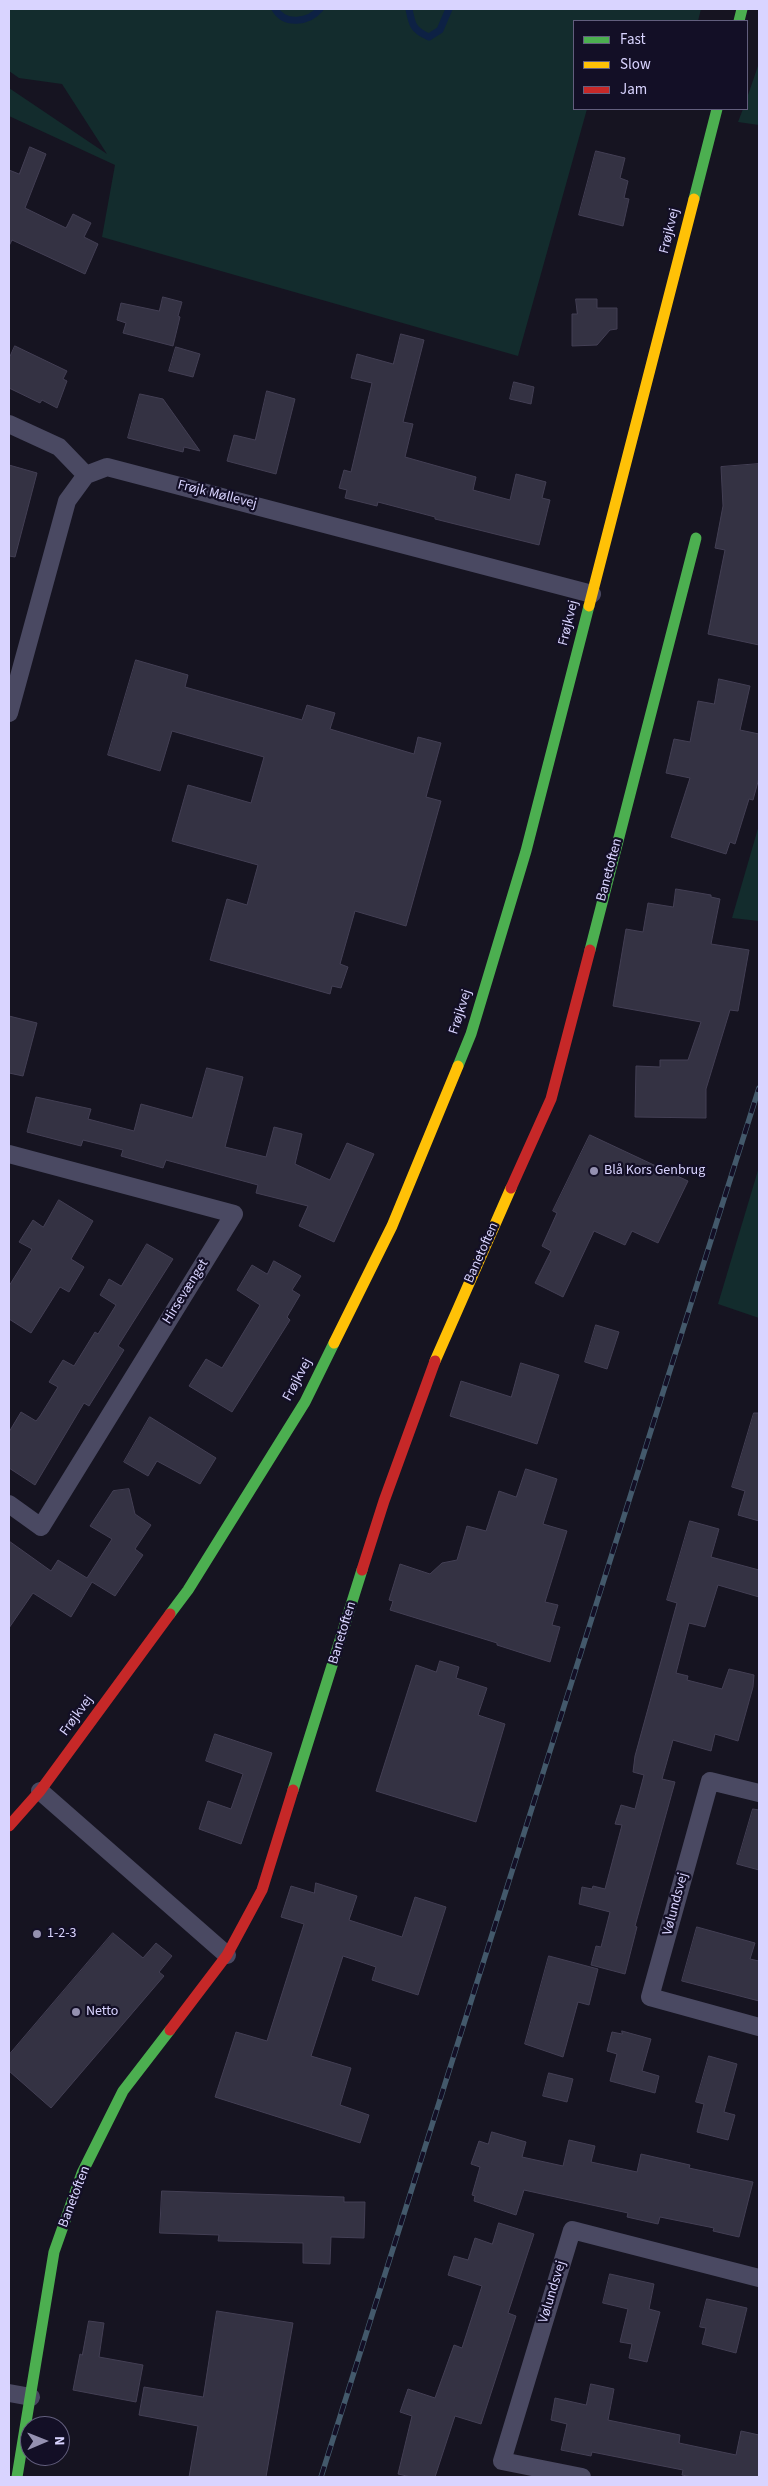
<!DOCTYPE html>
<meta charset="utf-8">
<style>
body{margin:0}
#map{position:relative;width:768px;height:2486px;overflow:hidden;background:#161421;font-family:"Source Sans 3",sans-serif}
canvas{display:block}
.frame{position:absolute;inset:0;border:10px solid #d9d4ff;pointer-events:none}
.legend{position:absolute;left:573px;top:20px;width:175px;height:90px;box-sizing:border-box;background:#130f26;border:1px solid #625e7d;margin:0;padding:6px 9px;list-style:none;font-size:15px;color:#d9d4ff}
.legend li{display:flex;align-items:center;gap:10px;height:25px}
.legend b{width:25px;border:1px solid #625e7d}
.north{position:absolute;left:20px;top:2416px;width:50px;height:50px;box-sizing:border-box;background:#130f26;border:1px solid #625e7d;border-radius:50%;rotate:89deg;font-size:14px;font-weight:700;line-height:20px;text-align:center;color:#d9d4ff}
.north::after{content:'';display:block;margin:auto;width:18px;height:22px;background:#9591b1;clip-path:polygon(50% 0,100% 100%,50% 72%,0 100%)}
</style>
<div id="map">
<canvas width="768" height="2486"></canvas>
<div class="frame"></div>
<ul class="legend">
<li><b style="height:6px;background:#4caf50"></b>Fast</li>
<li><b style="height:6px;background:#ffc107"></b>Slow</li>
<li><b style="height:6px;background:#c62828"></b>Jam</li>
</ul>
<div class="north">N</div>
</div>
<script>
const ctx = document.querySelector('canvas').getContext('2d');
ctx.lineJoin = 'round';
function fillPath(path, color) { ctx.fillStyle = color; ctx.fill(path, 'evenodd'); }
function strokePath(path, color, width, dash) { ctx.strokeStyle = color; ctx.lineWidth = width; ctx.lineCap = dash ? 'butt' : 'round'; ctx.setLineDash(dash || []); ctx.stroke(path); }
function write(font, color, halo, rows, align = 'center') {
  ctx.font = font + ' "Source Sans 3",sans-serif'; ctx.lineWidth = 4.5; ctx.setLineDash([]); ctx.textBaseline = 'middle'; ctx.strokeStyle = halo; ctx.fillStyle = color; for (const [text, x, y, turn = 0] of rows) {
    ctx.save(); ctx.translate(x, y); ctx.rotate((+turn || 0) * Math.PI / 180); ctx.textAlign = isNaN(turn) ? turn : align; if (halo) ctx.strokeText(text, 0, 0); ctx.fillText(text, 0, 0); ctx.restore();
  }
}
const green = new Path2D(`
 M9 9H701L698 21H574V109H587L518 356 102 237 115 165 9 116V88L107 154 62 84 19 78 9 71Z
 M759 63V125L738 122 743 109H747V98Z
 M759 825V921L732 918Z
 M759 1167V1318L718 1304Z`);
const stream = new Path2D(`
 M275 9C285 26 309 22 320 9
 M409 9C412 25 413 30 429 37L440 30 449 9`);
const building = new Path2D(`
 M30 147 46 154 25 208 66 228 73 214 91 223 84 237 98 244 85 274 12 240 9 246V170L19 174Z
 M596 151 625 158 620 178 628 181 624 198 629 199 623 226 579 215Z
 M163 297 182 302 178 316 180 317 173 346 123 333 126 323 117 320 121 303 159 311Z
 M576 299H597V308H617V329L610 330 597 345 572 346V314H577Z
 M401 334 424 340 403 422 413 424 405 457 476 477 473 490 510 500 516 474 546 482 542 498 550 500 539 545 435 519V517L378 502 377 506 345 498 347 490 339 488 344 470 351 472 372 383 351 378 357 354 393 364Z
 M15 346 67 371 63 379 67 381 57 408 42 400 40 403 9 388V359Z
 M176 347 200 354 193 377 169 371Z
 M514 382 534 387 531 404 510 399Z
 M267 391 295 399 276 474 227 461 234 435 255 440Z
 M140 394 163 399 200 451 184 447 183 452 128 438Z
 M759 464V645L708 634 725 550 715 548 723 506 721 467Z
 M9 465 37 473 15 557 9 556Z
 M136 660 188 675 185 687 302 720 307 705 335 713 330 729 414 754 418 737 441 743 426 797 441 801 406 926 355 911 340 964 348 967 341 988 332 986 330 994 210 960 227 899 247 905 258 865 172 841 188 785 251 803 264 757 172 731 160 771 108 755Z
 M719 679 750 686 740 730 759 734V778L753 800 749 799 735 844 730 842 726 854 671 837 690 778 666 773 674 739 690 742 698 701 714 704Z
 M676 889 711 895V897L720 899 711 944 749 950 738 1011 730 1010 706 1089V1118L635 1117 636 1066 660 1067V1060H688L701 1022 613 1006 626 929 643 932 648 903 673 907Z
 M9 1016 37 1023 23 1076 9 1073Z
 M207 1068 243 1077 225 1147 266 1157 274 1127 302 1134 295 1164 330 1180 347 1143 374 1154 334 1242 299 1226 308 1206 256 1193 258 1185 166 1160 163 1168 121 1156 123 1150 83 1140 81 1146 27 1132 36 1097 91 1109 88 1119 134 1131 141 1104 192 1118Z
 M590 1135 688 1181 658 1243 632 1231 625 1245 594 1231 563 1297 535 1283 551 1251 542 1246 557 1213 553 1211Z
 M59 1200 93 1221 71 1259 84 1267 69 1292 60 1287 31 1333 9 1319V1286L32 1249 19 1242 33 1220 43 1227Z
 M147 1244 173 1259 118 1346 124 1350 89 1406 84 1403 35 1485 9 1468V1432L21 1412 36 1421 40 1416 58 1387 49 1382 63 1360 74 1366 95 1332 98 1334 116 1305 100 1295 109 1279 121 1286Z
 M274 1261 301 1276 292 1290 300 1295 287 1317 290 1320 232 1412 189 1386 206 1359 222 1368 260 1305 237 1290 252 1265 267 1274Z
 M596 1325 619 1332 607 1369 585 1362Z
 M521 1363 559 1375 537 1444 450 1416 461 1381 511 1397Z
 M754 1413H759V1521L738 1515 745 1491 732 1487Z
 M150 1417 216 1458 200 1484 157 1461 148 1476 124 1462Z
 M526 1469 557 1479 543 1524 567 1531 545 1602 558 1605 552 1625 560 1627 550 1662 497 1645V1643L390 1610 393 1601 389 1600 400 1564 430 1574 442 1563 457 1560 467 1526 486 1531 499 1491 516 1497Z
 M129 1489 135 1514 151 1525 135 1549 143 1555 115 1596 92 1582 71 1617 33 1593 9 1628V1541L51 1571 58 1560 87 1578 112 1539 90 1526 113 1491Z
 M690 1521 719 1529 711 1557 759 1570V1597L718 1585 705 1627 689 1623 676 1673 688 1676 687 1680 722 1689 729 1669 754 1675 753 1687 738 1741 715 1734 711 1751 673 1740 662 1779 675 1782 635 1926 637 1927 625 1974 591 1965 596 1946 601 1947 610 1912 579 1904 582 1887 592 1889 593 1886 605 1889 622 1825 615 1824 621 1805 635 1809 644 1775 633 1772 635 1756 677 1603 667 1600Z
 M440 1661 459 1667 456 1678 487 1688 478 1715 505 1724 476 1822 376 1791 416 1665 436 1672Z
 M215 1734 272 1753 241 1844 199 1829 208 1801 231 1809 243 1774 206 1761Z
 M753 1809 759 1810V1870L737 1864Z
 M316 1883 357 1896 349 1920 402 1937 415 1897 446 1907 418 1995 372 1980 376 1967 343 1956 311 2056 351 2068 340 2105 369 2115 360 2143 215 2097 236 2032 267 2041 304 1924 281 1917 291 1886 314 1893Z
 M697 1927 755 1943 750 1959 759 1961V2001L682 1981Z
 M113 1933 143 1958 156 1943 172 1956 159 1972 164 1976 51 2108 9 2071V2055Z
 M549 1956 598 1969 589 2005 578 2002 563 2057 525 2044Z
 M622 2031 651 2039 642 2071 659 2076 655 2093 610 2081 617 2054 607 2051 612 2032 622 2034Z
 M709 2056 737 2064 724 2112 735 2115 728 2140 697 2132 704 2104 696 2102Z
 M549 2073 573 2079 567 2102 543 2096Z
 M492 2132 526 2142 522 2157 563 2166 569 2140 595 2146 591 2162 637 2172 641 2154 690 2165 689 2168 753 2182 739 2237 713 2231 714 2228 660 2217 658 2224 627 2217 628 2213 524 2190 516 2215 474 2201 475 2196 472 2195 480 2167 471 2164 479 2141 488 2144Z
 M162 2191 344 2197V2202H365L364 2238 331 2237 330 2264 303 2263V2243L218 2241 219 2235 160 2233Z
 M499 2223 534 2234 508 2313 516 2316 481 2424 455 2416 435 2477H411L398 2474 412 2416 400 2412 408 2389 435 2398 454 2345 462 2348 482 2286 448 2275 454 2256 468 2260 475 2238 492 2244Z
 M610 2274 654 2284 649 2309 660 2312 647 2362 629 2358 632 2344 620 2342 628 2309 603 2303Z
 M707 2299 747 2308 736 2353 702 2344 706 2328 700 2327Z
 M217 2311 293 2323 266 2477H189L198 2426 139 2415 144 2387 203 2397Z
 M89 2321 104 2323 99 2357 143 2365 136 2402 73 2390 80 2354 82 2355Z
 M591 2384 614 2389 608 2420 680 2435 679 2443 736 2455 741 2431 759 2435V2477H692L682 2475 683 2470 592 2452 591 2456 561 2450 567 2424 551 2420 555 2398 586 2405Z`);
const street = new Path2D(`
 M9 424 59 447 86 475
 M9 713 67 501 86 475 107 467 592 594
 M9 1154 234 1214 41 1527 9 1504
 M40 1791 227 1955
 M759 1793 710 1781 650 1997 759 2027
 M9 2393 31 2397
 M582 2477 502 2461 572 2230 759 2278`);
const fast = new Path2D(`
 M739 21 742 9
 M694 199 717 109
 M590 950 696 538
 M458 1066 471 1034 526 851 589 606
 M170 1614 188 1590 305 1402 334 1343
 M293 1790 362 1570
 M17 2477 54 2252 82 2173 123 2091 170 2030`);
const slow = new Path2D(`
 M589 606 694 199
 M334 1343 392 1226 458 1066
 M435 1361 511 1188`);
const jam = new Path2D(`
 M511 1188 551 1099 590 950
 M362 1570 384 1501 435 1361
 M9 1826 40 1791 170 1614
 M170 2030 227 1955 262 1890 293 1790`);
const rail = new Path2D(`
 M321 2477 759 1088`);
const markers = [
 [594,1171,5,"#9591b1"],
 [37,1934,5,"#9591b1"],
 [76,2012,5,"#9591b1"]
];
const streetNames = [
 ["Frøjkvej",670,231,-76],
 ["Frøjk Møllevej",217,495,14],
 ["Frøjkvej",569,623,-76],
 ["Banetoften",610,870,-75],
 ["Frøjkvej",461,1012,-72],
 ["Banetoften",482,1253,-66],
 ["Hirsevænget",186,1292,-58],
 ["Frøjkvej",298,1380,-62],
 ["Banetoften",343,1633,-73],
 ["Frøjkvej",77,1716,-54],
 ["Vølundsvej",676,1904,-75],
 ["Banetoften",75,2197,-69],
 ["Vølundsvej",553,2292,-73]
];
const poiNames = [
 ["Blå Kors Genbrug",604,1171],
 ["1-2-3",47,1934],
 ["Netto",86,2012]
];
fillPath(green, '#132c2d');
strokePath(stream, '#0d2144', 7);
fillPath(building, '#343243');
strokePath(building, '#433f54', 1);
strokePath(street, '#4a4962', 18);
strokePath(fast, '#4caf50', 11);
strokePath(slow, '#ffc107', 11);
strokePath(jam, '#c62828', 11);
strokePath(rail, '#43596b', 5.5);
strokePath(rail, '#130f26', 4, [11]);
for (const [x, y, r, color] of markers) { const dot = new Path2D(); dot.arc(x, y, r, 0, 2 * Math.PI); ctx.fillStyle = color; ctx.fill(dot); strokePath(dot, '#130f26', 2); }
write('14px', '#d9d4ff', '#130f26', streetNames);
write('14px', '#d9d4ff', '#130f26', poiNames, 'left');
</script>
